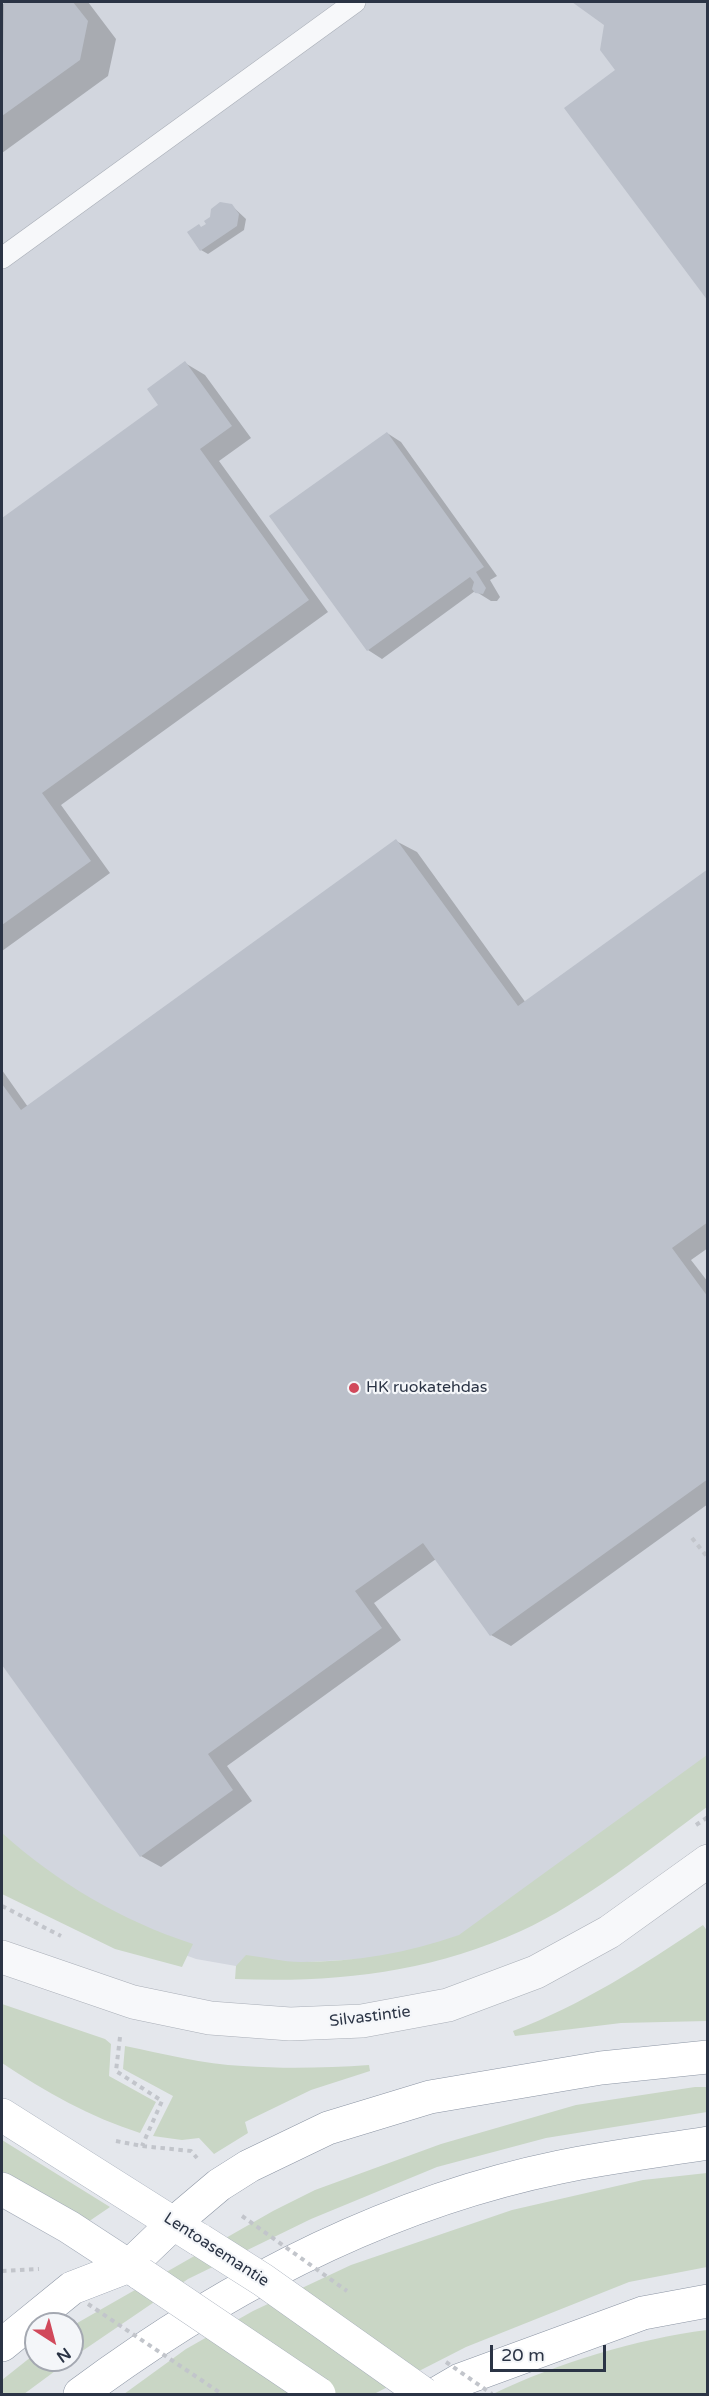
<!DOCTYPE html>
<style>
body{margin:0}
#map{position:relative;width:709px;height:2396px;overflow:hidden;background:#e4e7ec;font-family:"Varela Round",sans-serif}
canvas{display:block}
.frame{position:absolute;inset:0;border:3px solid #2b3445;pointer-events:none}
.north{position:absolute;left:24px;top:2312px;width:60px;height:60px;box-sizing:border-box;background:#f4f6f9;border:2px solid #a4a8b1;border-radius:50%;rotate:144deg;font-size:16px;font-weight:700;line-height:24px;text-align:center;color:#2b3445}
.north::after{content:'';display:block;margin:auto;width:21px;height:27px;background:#d1495b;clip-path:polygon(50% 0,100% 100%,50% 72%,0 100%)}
.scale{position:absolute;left:490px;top:2345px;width:116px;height:27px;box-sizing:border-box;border:3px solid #2b3445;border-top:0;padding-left:8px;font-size:18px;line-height:21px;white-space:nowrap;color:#2b3445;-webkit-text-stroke:4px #f4f6f9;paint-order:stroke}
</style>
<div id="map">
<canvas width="709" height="2396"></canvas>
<div class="frame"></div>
<div class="north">N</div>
<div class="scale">20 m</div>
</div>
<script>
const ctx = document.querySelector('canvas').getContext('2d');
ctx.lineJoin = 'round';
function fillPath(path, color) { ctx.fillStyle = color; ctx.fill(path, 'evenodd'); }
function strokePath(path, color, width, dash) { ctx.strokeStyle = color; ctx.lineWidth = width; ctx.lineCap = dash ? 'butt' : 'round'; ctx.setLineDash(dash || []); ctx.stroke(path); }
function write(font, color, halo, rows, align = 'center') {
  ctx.font = font + ' "Varela Round",sans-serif'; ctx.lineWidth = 4.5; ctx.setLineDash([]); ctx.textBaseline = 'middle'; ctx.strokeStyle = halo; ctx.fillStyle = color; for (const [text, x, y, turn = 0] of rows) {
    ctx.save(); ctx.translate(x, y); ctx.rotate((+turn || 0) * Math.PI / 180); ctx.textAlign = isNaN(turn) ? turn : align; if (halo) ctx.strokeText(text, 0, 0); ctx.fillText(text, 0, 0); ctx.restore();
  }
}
const built = new Path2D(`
 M2 2H707V1789L523 1922 416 1956 236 1966 196 1959 93 1921 2 1859Z`);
const green = new Path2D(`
 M707 1755V1807C651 1848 583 1903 521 1931 429 1973 335 1983 235 1979L236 1966 246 1955C264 1957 283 1962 301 1962 355 1962 408 1953 459 1935Z
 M2 1833C58 1883 120 1920 193 1944L182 1967 115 1949 2 1894Z
 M703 1925 708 1932 707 2021 621 2023 515 2036 513 2031C582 2005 642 1966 703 1925Z
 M2 2004 105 2039 111 2044 109 2076 156 2102 140 2133C90 2117 46 2092 2 2063Z
 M125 2046C164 2054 203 2064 243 2066 285 2069 327 2068 369 2065L370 2071 311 2090 245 2122 248 2133 214 2154 199 2138 182 2140 153 2136 173 2096 123 2069Z
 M695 2087H707V2112L546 2138 437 2167 311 2219 188 2279 72 2358V2326L273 2211 315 2190 441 2144 576 2105Z
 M2 2140 110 2207 85 2224 2 2173Z
 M707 2173V2267L629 2282 466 2347 374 2394H124L186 2349 253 2311 351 2265 512 2210 643 2180Z
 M707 2330V2394H493C557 2363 637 2339 707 2330Z
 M36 2353V2360H70L24 2394H2V2380Z`);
const shadow = new Path2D(`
 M6 2H88L116 39 108 76 2 153V5Z
 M574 2H708V299L605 25Z
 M232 206 246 219 244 230 208 254 201 250 189 233 203 228Z
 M185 363 205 375 251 438 219 461 328 612 61 805 110 873 2 951V520L160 405Z
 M387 433 401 442 497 576 490 580 500 597 497 601H491L475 591 382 659 368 650Z
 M396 841 417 852 526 1003 708 871V1248L691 1260 708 1282V1504L511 1646 491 1635 436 1559 374 1603 401 1640 227 1766 252 1801 161 1867 141 1856 2 1662V1070L28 1107Z`);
const building = new Path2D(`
 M4 2H73L88 21 80 60 2 116Z
 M572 2H708V301L564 108 615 70 600 50 604 25Z
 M220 202 232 204 239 214 237 226 200 251 187 232 199 224 201 227 206 224 204 221 210 217 211 209Z
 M185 361 232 426 200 449 309 600 42 793 91 861 2 925V518L158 405 147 389Z
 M387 432 484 567 476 572 486 588 483 594 475 593 472 589 474 582 470 577 367 651 269 516Z
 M396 839 518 1006 708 869V1222L672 1248 708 1297V1479L490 1636 423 1543 355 1591 382 1628 208 1754 233 1790 140 1857 2 1665V1084L21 1110Z`);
const path = new Path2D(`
 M692 1538 708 1558
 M696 1825 708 1817
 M2 1906 61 1936
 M120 2037 116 2071 162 2101 142 2146
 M116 2141 142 2146 191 2151 197 2158
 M2 2271 39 2269`);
const lane = new Path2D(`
 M2 258 355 2`);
const street = new Path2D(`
 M2 1957 133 2002 210 2018 290 2024 362 2021 448 2005 536 1972 609 1932 708 1861`);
const primary = new Path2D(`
 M2 2115 198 2239
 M2 2189 69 2227 141 2274`);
const highway = new Path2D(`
 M2 2345 72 2288 129 2266 174 2223 219 2185 249 2166 328 2128 430 2097 601 2068 708 2057
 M80 2394C223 2288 385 2203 560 2167 609 2157 658 2151 708 2143
 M436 2394 460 2380 643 2313 708 2301`);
const pathBridge = new Path2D(`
 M242 2216 347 2291
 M88 2304 222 2394
 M446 2362 492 2394`);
const primaryBridge = new Path2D(`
 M200 2240 263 2280 424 2394
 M141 2274 319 2394`);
const markers = [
 [354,1388,6,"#d1495b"]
];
const poiNames = [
 ["HK ruokatehdas",366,1388]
];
const streetNames = [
 ["Silvastintie",370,2017,-7],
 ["Lentoasemantie",216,2250,33]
];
fillPath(built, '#d2d6de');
fillPath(green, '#c9d6c5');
fillPath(shadow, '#0003');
fillPath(building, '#bbc0ca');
strokePath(lane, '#a9aeb7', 22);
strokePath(street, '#a9aeb7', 34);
strokePath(primary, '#a3abb8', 34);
strokePath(highway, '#8b94a3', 34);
strokePath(path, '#c2c5cb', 4, [4.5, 4.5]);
strokePath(lane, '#f7f8fa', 21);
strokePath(street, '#f7f8fa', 33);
strokePath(primary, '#fff', 33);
strokePath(highway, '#fff', 33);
strokePath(primaryBridge, '#a3abb8', 34, []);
strokePath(pathBridge, '#c2c5cb', 4, [4.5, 4.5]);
strokePath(primaryBridge, '#fff', 33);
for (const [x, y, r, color] of markers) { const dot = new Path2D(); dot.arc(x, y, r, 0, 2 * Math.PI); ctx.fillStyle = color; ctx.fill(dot); strokePath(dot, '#f4f6f9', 2); }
write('16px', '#2b3445', '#f4f6f9', poiNames, 'left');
write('16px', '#2b3445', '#f4f6f9', streetNames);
</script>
